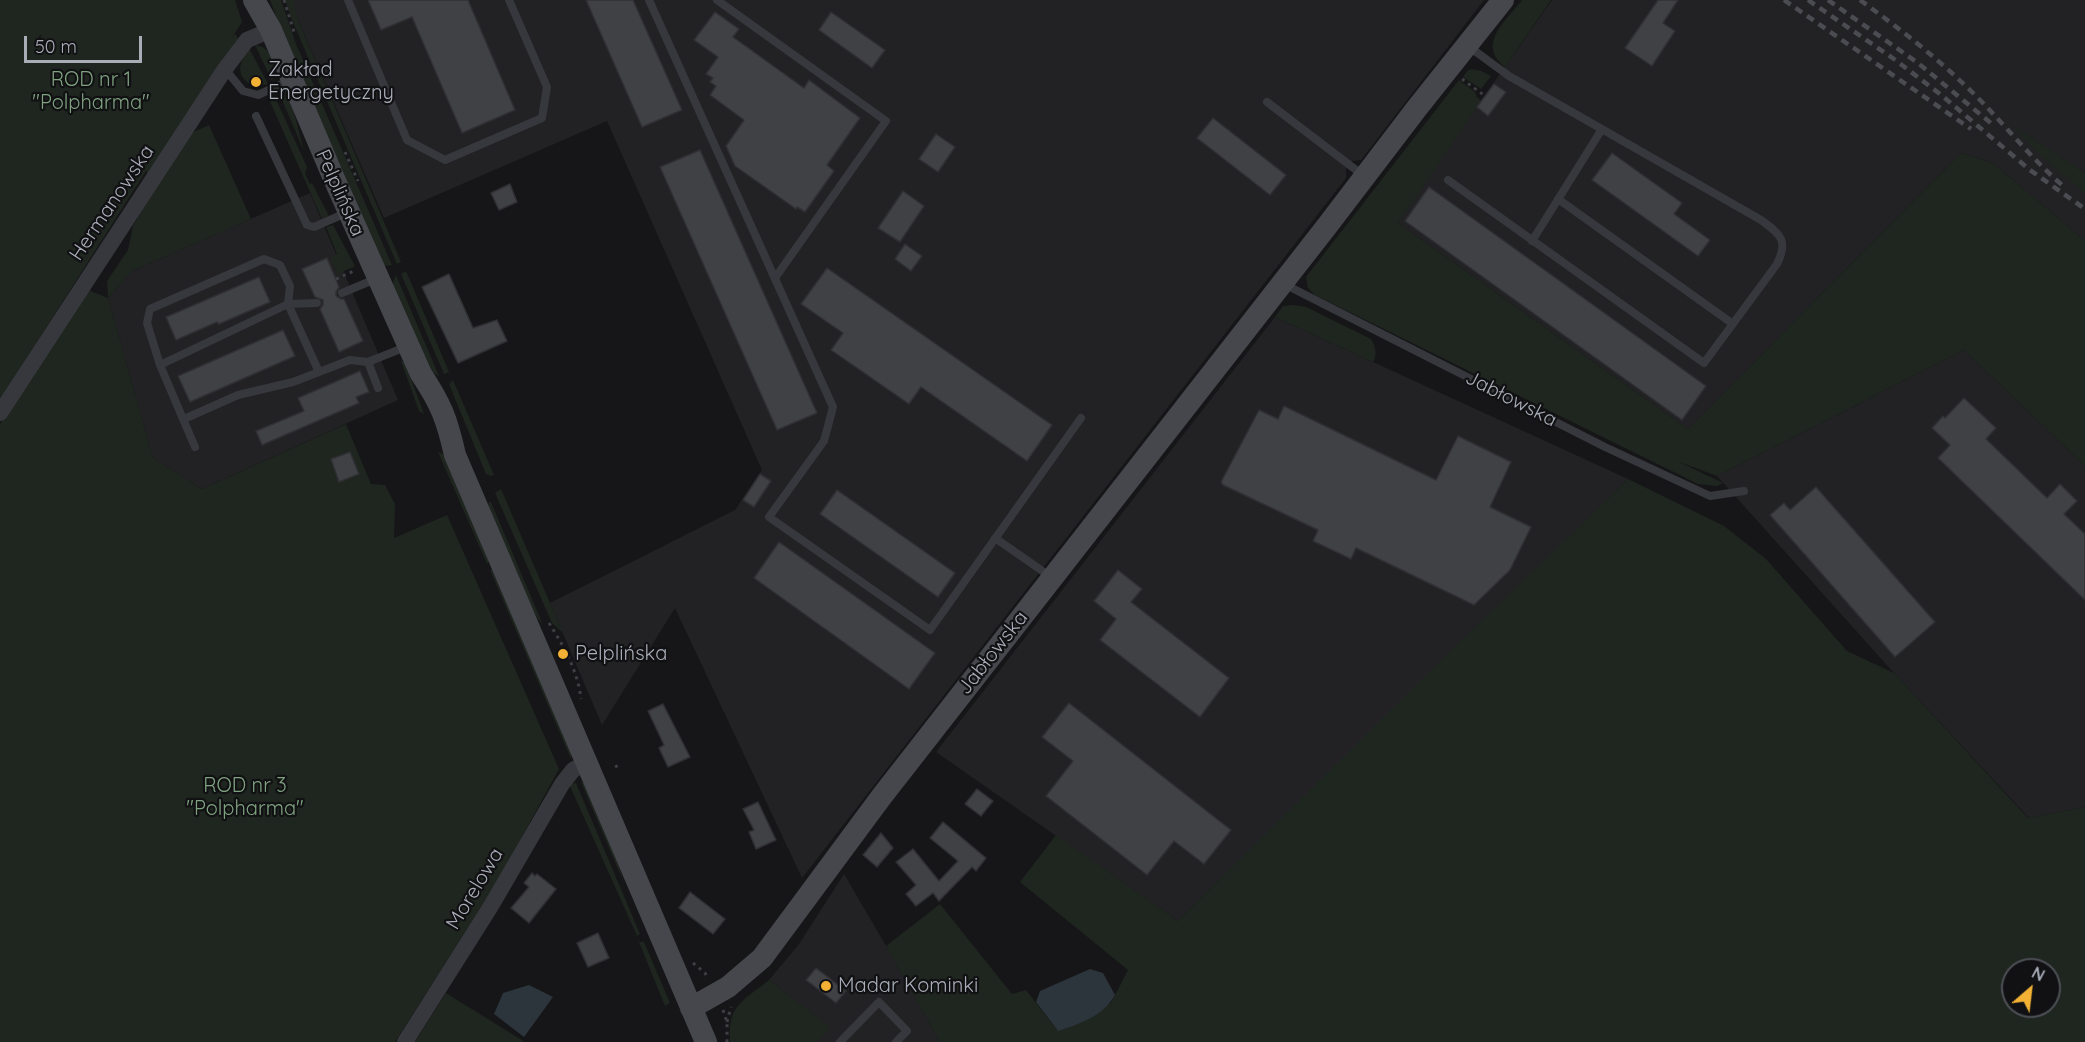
<!DOCTYPE html>
<meta charset="utf-8">
<style>
body{margin:0}
#map{position:relative;width:2085px;height:1042px;overflow:hidden;background:#161618;font-family:Quicksand,sans-serif}
canvas{display:block}
.north{position:absolute;left:2001px;top:958px;width:60px;height:60px;box-sizing:border-box;background:#111113;border:2px solid #4d4f55;border-radius:50%;rotate:28deg;font-size:16px;font-weight:700;line-height:24px;text-align:center;color:#a8adb8}
.north::after{content:'';display:block;margin:auto;width:21px;height:27px;background:#f2b134;clip-path:polygon(50% 0,100% 100%,50% 72%,0 100%)}
.scale{position:absolute;left:24px;top:36px;width:118px;height:27px;box-sizing:border-box;border:3px solid #a8adb8;border-top:0;padding-left:8px;font-size:18px;line-height:21px;white-space:nowrap;color:#a8adb8;-webkit-text-stroke:4px #111113;paint-order:stroke}
</style>
<div id="map">
<canvas width="2085" height="1042"></canvas>
<div class="north">N</div>
<div class="scale">50 m</div>
</div>
<script>
const ctx = document.querySelector('canvas').getContext('2d');
ctx.lineJoin = 'round';
function fillPath(path, color) { ctx.fillStyle = color; ctx.fill(path, 'evenodd'); }
function strokePath(path, color, width, dash) { ctx.strokeStyle = color; ctx.lineWidth = width; ctx.lineCap = dash ? 'butt' : 'round'; ctx.setLineDash(dash || []); ctx.stroke(path); }
function write(font, color, halo, rows, align = 'center') {
  ctx.font = font + ' Quicksand,sans-serif'; ctx.lineWidth = 4.5; ctx.setLineDash([]); ctx.textBaseline = 'middle'; ctx.strokeStyle = halo; ctx.fillStyle = color; for (const [text, x, y, turn = 0] of rows) {
    ctx.save(); ctx.translate(x, y); ctx.rotate((+turn || 0) * Math.PI / 180); ctx.textAlign = isNaN(turn) ? turn : align; if (halo) ctx.strokeText(text, 0, 0); ctx.fillText(text, 0, 0); ctx.restore();
  }
}
const built = new Path2D(`
 M292 0H1484L1361 160 1352 161 1346 169V178L802 878 675 608 602 725 550 603 735 510 762 470 607 121 384 218 298 20Z
 M1552 0H2085V173L2015 128 2085 184V241L1993 163 1961 153 1688 429 1398 223 1428 176Z
 M310 193 398 400 202 489 153 458 108 298 132 271Z
 M1275 317 1628 479 1178 921 936 752Z
 M1964 350 2085 466V807L2029 818 1894 673 1717 476Z
 M844 874 889 951 940 1042H818L829 1027 769 980 799 944Z`);
const green = new Path2D(`
 M0 0H235L242 22 230 41 235 34 239 39 150 175 146 171 0 400Z
 M270 0H281L296 44 392 265 385 266 382 263 285 40Z
 M285 0H293L298 20 401 262 397 264 292 20Z
 M1522 0H1551L1505 67C1476 44 1506 21 1522 0Z
 M255 45C270 47 272 58 276 71L272 81Z
 M249 48 268 84 254 87C234 75 239 64 249 48Z
 M1471 69 1481 71 1491 76 1481 89 1463 77 1467 71Z
 M1459 80 1475 92 1477 97 1481 101 1398 223 1688 429 1961 153 1993 163 2085 241V466L1964 350 1717 476 1677 461 1723 483 1717 486 1698 484 1315 295 1308 288 1306 277Z
 M279 93 286 95 291 101 304 151Z
 M274 95 307 167 305 174 310 184 312 183 329 216 322 219 268 97Z
 M209 125 251 219 132 271 108 298 153 458 202 489 346 424 371 484 385 485 395 504 394 538 447 515 559 769 499 879 395 1042H0V424L86 289 108 298 107 281 128 250 133 226 162 174 191 133Z
 M2012 125 2085 173V193L2041 156Z
 M333 225 355 266 338 274 330 258 337 254 326 227Z
 M406 271 449 372 444 374 401 274Z
 M396 275 439 376 431 372 392 285Z
 M1293 305 1306 307 1371 339C1375 345 1378 355 1373 362L1275 317 1283 306Z
 M401 361 405 362 424 414 419 411Z
 M453 380 494 475 491 476 486 474 449 384Z
 M438 452 443 454 490 560 487 564Z
 M1628 479 1724 526 1766 559 1847 651 1894 673 2028 818 2085 807V1042H940L886 946 940 904 1012 994 1026 990 1057 1030 1111 1003 1128 970 1020 882 1056 835 1178 921 1426 675ZM2013 970H2049V1006H2013Z
 M501 489 563 633 552 623 495 493Z
 M489 502H491L543 625 531 609 488 511Z
 M494 569 572 750 571 759 490 570Z
 M581 782 585 784 613 848 624 883Z
 M576 783 640 934 637 936 569 784Z
 M639 942H644L670 1003 665 1006Z
 M769 980 830 1027 818 1042H730C727 1005 743 1001 769 980Z
 M446 993 525 1042H415Z`);
const water = new Path2D(`
 M1090 969 1103 973 1115 995C1104 1016 1079 1024 1058 1031L1036 1002 1040 991Z
 M529 985 553 997 524 1037 494 1014 503 993Z`);
const building = new Path2D(`
 M368 0H468L515 110 462 133 412 17 381 30Z
 M586 0H633L682 110 642 127Z
 M1658 0H1678L1663 23 1675 31 1652 66 1625 48Z
 M715 12 739 29 733 37 804 88 809 80 860 118 827 165 834 171 805 212 797 207 796 209 735 166 726 146 744 120 710 95 716 86 710 82 713 78 706 74 718 57 694 40Z
 M831 12 885 50 872 68 819 30Z
 M1494 84 1506 92 1488 116 1477 107Z
 M1213 118 1286 175 1270 195 1197 138Z
 M936 134 955 147 938 172 919 159Z
 M700 150 817 413 777 430 660 167Z
 M1612 153 1682 203 1674 214 1710 240 1698 256 1592 180Z
 M510 184 517 202 499 210 491 193Z
 M1429 187 1706 386 1682 420 1405 221Z
 M903 191 924 206 900 242 878 228Z
 M905 244 922 256 911 271 895 259Z
 M327 258 339 287 336 292V296L341 299H344L363 341 339 352 320 309 323 305V300L315 297 302 269Z
 M827 268 1052 425 1027 461 921 387 909 404 831 350 843 333 801 304Z
 M449 274 473 328 497 320 507 341 458 363 422 287Z
 M259 277 270 302 219 324 217 322 176 340 166 317Z
 M283 330 295 356 190 402 178 376Z
 M360 371 369 392 356 397 359 403 262 445 256 431 304 411 298 398Z
 M1964 398 1996 428 1986 439 2047 498 2060 484 2077 501 2064 514 2085 534V600L1938 458 1950 445 1932 428 1943 416 1945 418Z
 M1284 406 1436 480 1458 436 1511 462 1490 507 1531 527 1510 570 1474 605 1356 548 1351 559 1313 541 1318 530 1223 485 1221 482 1259 410 1278 419Z
 M350 452 359 474 339 482 331 459Z
 M760 474 771 481 754 507 743 500Z
 M1816 487 1935 622 1895 657 1770 515 1784 503 1790 510Z
 M837 490 955 573 938 597 820 514Z
 M779 542 935 653 909 689 754 578Z
 M1118 570 1142 589 1131 602 1229 678 1200 717 1100 640 1116 619 1094 601Z
 M1069 703 1231 830 1204 864 1174 841 1147 875 1046 796 1073 761 1042 737Z
 M663 704 690 757 668 767 659 748 664 745 648 711Z
 M977 789 993 801 981 816 965 804Z
 M758 802 776 840 756 849 749 832 754 830 743 809Z
 M943 822 986 858 976 871 972 867 939 901 933 893 916 906 906 894 916 885 896 862 913 849 939 881 958 861 930 838Z
 M881 833 893 848 877 867 863 855Z
 M532 873 535 876 537 874 556 889 529 923 511 908 529 887 524 883Z
 M690 892 725 919 713 934 679 908Z
 M598 933 609 958 588 967 577 943Z
 M816 968 846 991 836 1003 806 980Z`);
const path = new Path2D(`
 M284 0 295 35
 M1462 79 1485 96
 M345 152 358 181
 M336 279 356 270
 M549 623C563 645 578 671 581 699
 M615 767 621 764
 M693 963 705 973 707 977
 M723 1010 727 1022V1042
 M727 1022 731 1007`);
const service = new Path2D(`
 M348 0 407 140 445 160 542 118 547 87 509 0
 M649 0 833 407 824 441 769 517 930 630 1081 418
 M717 0 886 121 775 278
 M225 69 243 91 258 95 291 80
 M1267 102 1364 176
 M256 116 307 225 314 227 348 212
 M1448 180 1704 363 1777 264C1789 240 1780 234 1761 220L1509 76 1468 46
 M1558 199 1733 324
 M1532 241 1602 129
 M1284 284 1605 447 1710 496 1744 491
 M342 293 378 278
 M368 362 378 388
 M160 365 288 304 317 303
 M184 419 238 395 293 382 350 360 368 362 408 346
 M195 447 160 365 147 323 150 309 264 259 280 265 290 286 288 304 319 372
 M995 538 1051 577
 M840 1042 879 1002 907 1031 896 1042`);
const minor = new Path2D(`
 M0 413 225 69 247 40 271 30
 M405 1042 491 906 562 784 573 770 587 762`);
const secondary = new Path2D(`
 M254 0 271 30 332 174 421 374C441 404 447 419 455 455L706 1042
 M691 1008 728 987 762 958 882 796 1327 226 1417 108 1503 0`);
const rail = new Path2D(`
 M1784 0 1971 129
 M1808 0 1894 59 1940 94 2030 170 2085 209
 M1828 0 1918 63 1992 124
 M1860 0C1903 31 1945 64 1983 103 2009 130 2033 160 2062 185`);
const markers = [
 [256,82,6,"#f2b134"],
 [563,654,6,"#f2b134"],
 [826,986,6,"#f2b134"]
];
const poiNames = [
 ["Zakład",268,70],
 ["Energetyczny",268,93],
 ["Pelplińska",575,654],
 ["Madar Kominki",838,986]
];
const parkNames = [
 ["ROD nr 1",91,80],
 ["\"Polpharma\"",91,103],
 ["ROD nr 3",245,786],
 ["\"Polpharma\"",245,809]
];
const streetNames = [
 ["Pelplińska",340,193,66],
 ["Hermanowska",112,203,-56],
 ["Jabłowska",1511,399,27],
 ["Jabłowska",993,653,-52],
 ["Morelowa",475,889,-59]
];
fillPath(built, '#222225');
fillPath(green, '#1e261f');
fillPath(water, '#2c353c');
fillPath(building, '#404145');
strokePath(building, '#303034', 1.5);
strokePath(path, '#3d3f44', 3, [3, 4.5]);
strokePath(service, '#37383d', 8);
strokePath(minor, '#37383d', 16);
strokePath(secondary, '#45474d', 22);
strokePath(rail, '#4a4c52', 4.5, [8, 6]);
for (const [x, y, r, color] of markers) { const dot = new Path2D(); dot.arc(x, y, r, 0, 2 * Math.PI); ctx.fillStyle = color; ctx.fill(dot); strokePath(dot, '#111113', 2); }
write('20px', '#a8adb8', '#111113', poiNames, 'left');
write('20px', '#7fa381', '#111113', parkNames);
write('20px', '#a8adb8', '#111113', streetNames);
</script>
